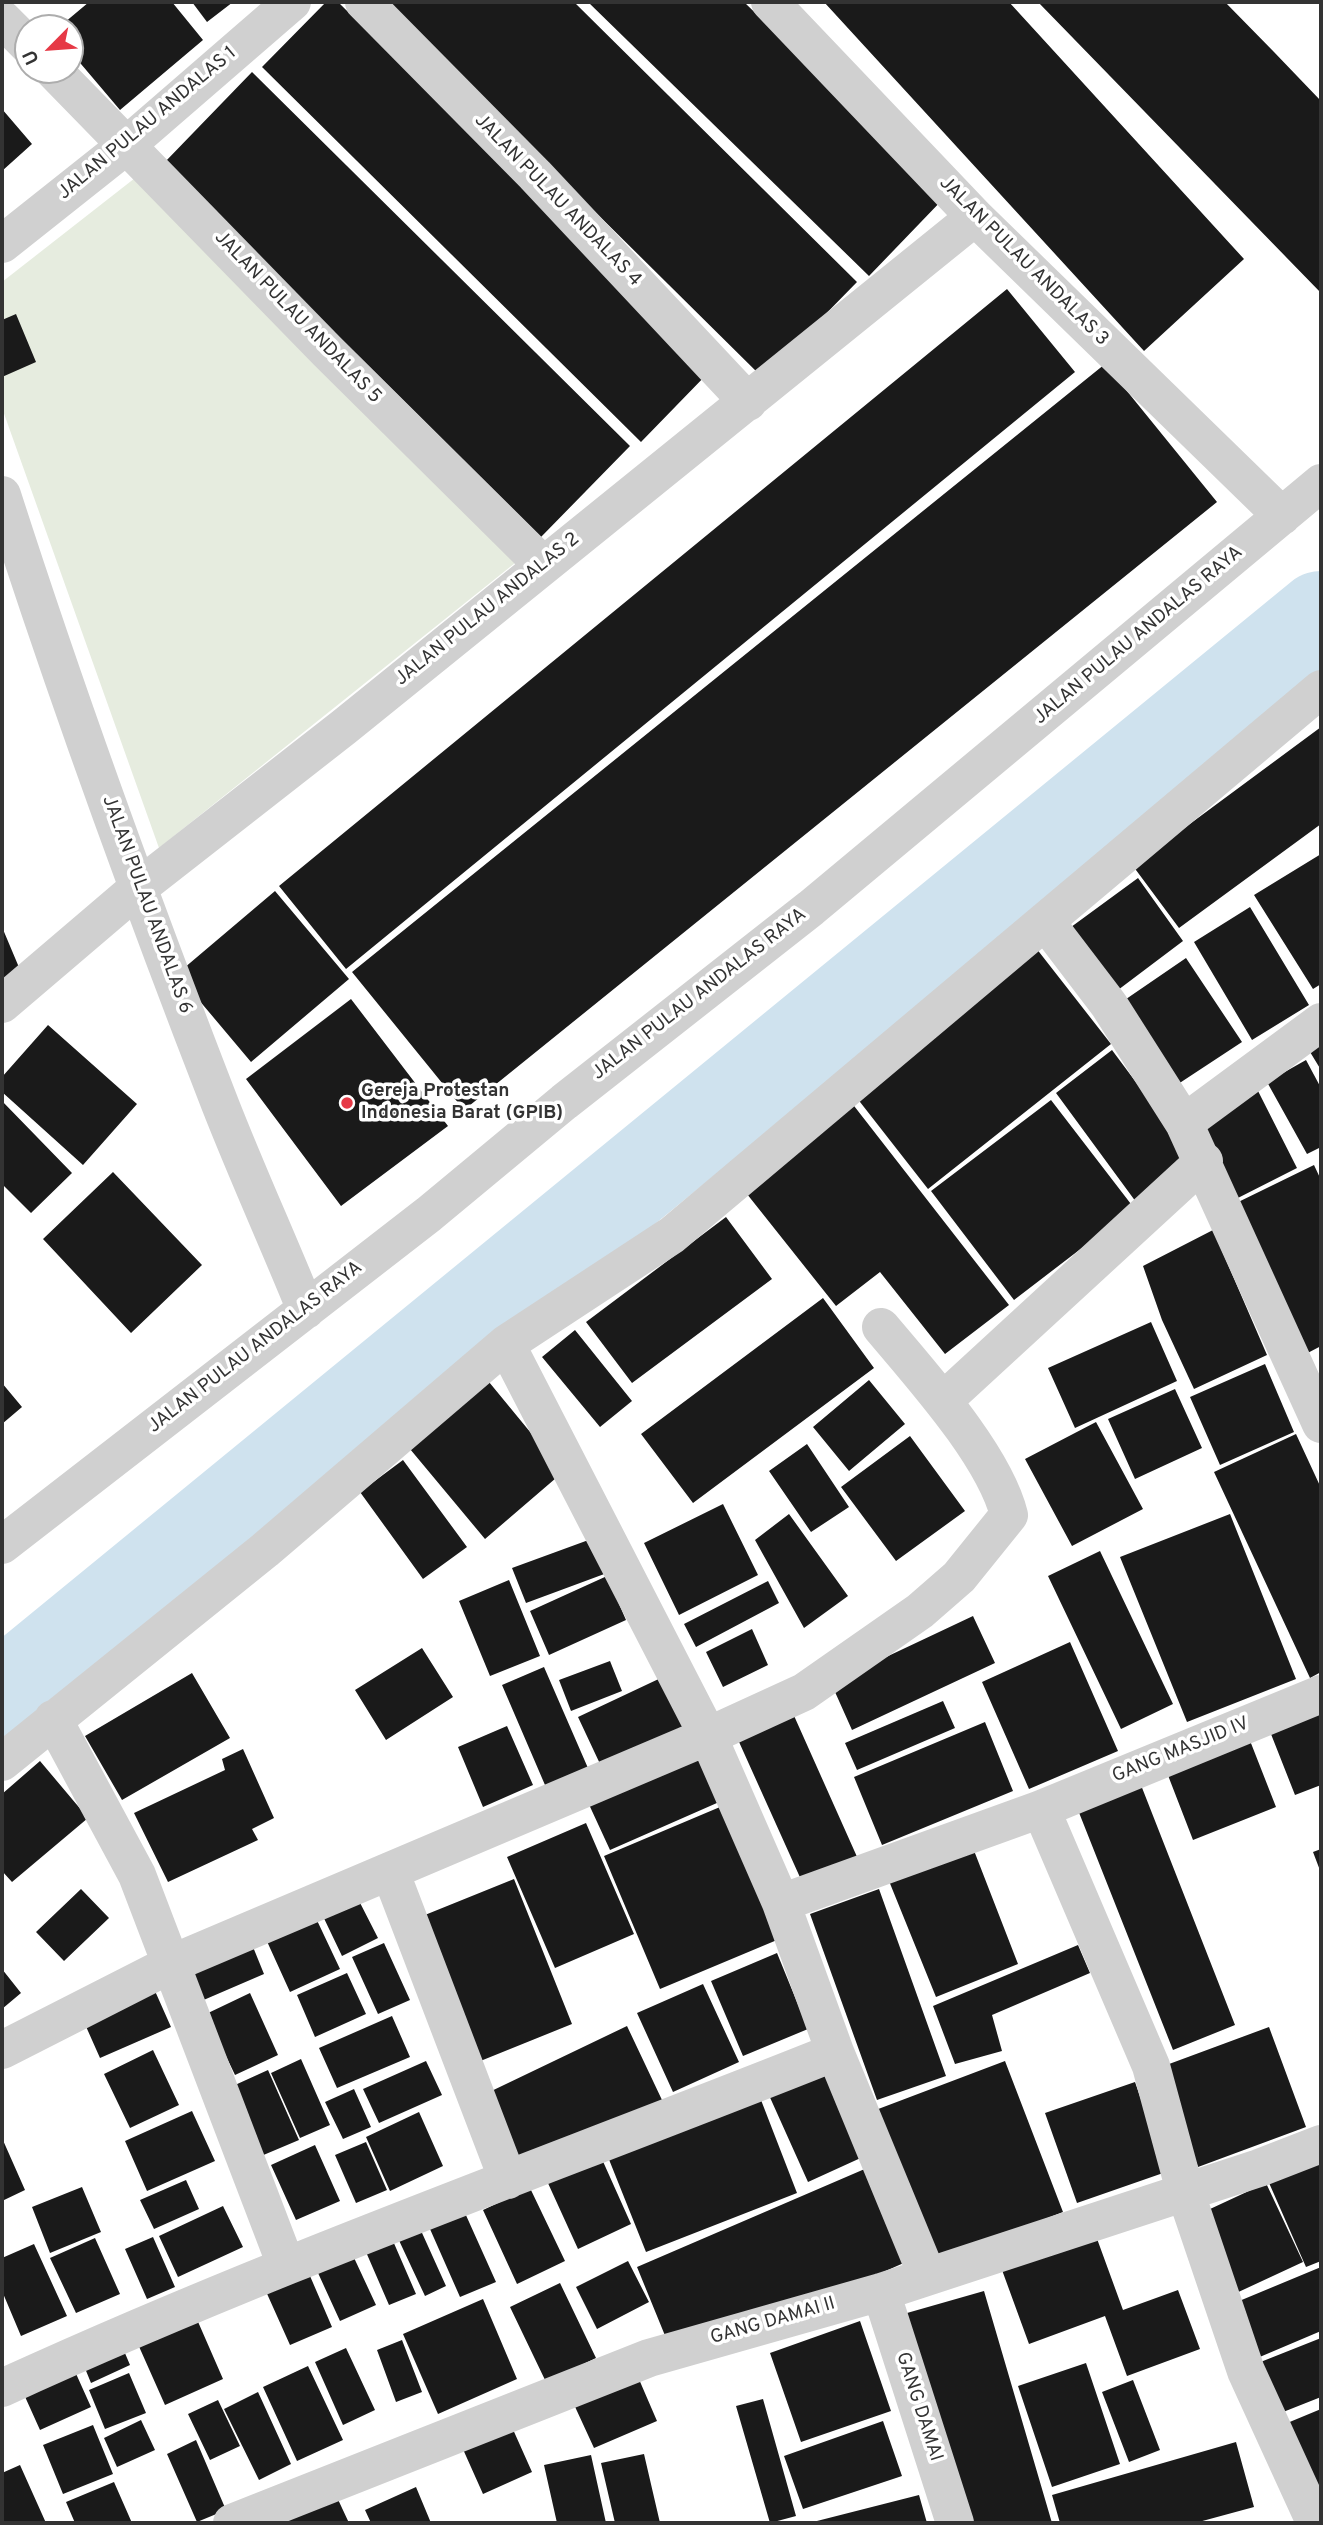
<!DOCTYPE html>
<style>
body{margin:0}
#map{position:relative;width:1323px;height:2525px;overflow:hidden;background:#fff;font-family:Overpass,sans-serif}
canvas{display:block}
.frame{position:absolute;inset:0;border:4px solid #333;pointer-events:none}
.north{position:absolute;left:14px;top:14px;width:70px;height:70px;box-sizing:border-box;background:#fff;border:2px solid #adadad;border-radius:50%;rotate:245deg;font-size:19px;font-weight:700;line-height:28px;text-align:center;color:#333}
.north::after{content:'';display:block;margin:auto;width:24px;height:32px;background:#e63946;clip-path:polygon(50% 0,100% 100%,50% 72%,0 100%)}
</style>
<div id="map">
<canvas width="1323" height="2525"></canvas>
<div class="frame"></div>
<div class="north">U</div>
</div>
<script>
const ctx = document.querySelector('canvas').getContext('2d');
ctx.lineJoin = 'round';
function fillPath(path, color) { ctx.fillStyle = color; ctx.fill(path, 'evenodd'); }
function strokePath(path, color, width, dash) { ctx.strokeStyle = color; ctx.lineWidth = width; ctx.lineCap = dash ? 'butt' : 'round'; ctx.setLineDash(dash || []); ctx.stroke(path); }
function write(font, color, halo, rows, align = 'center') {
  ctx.font = font + ' Overpass,sans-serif'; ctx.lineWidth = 7; ctx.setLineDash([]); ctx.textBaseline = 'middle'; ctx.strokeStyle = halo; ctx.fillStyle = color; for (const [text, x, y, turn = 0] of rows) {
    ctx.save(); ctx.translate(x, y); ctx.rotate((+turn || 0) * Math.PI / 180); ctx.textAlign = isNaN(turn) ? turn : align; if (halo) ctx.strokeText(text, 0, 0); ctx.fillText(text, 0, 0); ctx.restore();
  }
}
const green = new Path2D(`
 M135 178 515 563 159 848 2 408V282Z`);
const river = new Path2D(`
 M2 1698 1321 618`);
const building = new Path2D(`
 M89 2H172L203 40 120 110 70 51V28H58Z
 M192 2H233L207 22Z
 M326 2H338L710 371 641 442 262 67Z
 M383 2H574L857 282 763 378Z
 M588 2H744L945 197 869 276Z
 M824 2H1009L1244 259 1144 351Z
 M1038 2H1225L1274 52 1321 101V293Z
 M252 72 630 446 541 537 164 163Z
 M2 109 32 144 2 171Z
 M1007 289 1075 372 346 969 279 886Z
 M16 314 36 362 2 377V320Z
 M1105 364 1217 502 464 1110 352 972Z
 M1321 727V824L1179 928 1133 866Z
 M1321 854V984L1313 989 1254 895Z
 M1138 878 1183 941 1114 993 1067 930Z
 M275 891 349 979 251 1062 177 974Z
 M1250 907 1309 1005 1252 1040 1194 942Z
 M2 927 26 984 2 994Z
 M1036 948 1111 1044 928 1189 853 1093Z
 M1186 958 1242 1042 1169 1090 1113 1008Z
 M351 999 448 1126 341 1206 246 1079Z
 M48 1025 137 1104 83 1165 2 1092V1077Z
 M1321 1038V1070L1307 1047Z
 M1112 1050 1193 1159 1136 1202 1056 1093Z
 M1306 1060 1321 1088V1147L1307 1154 1267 1082Z
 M1257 1089 1297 1168 1230 1202 1191 1123Z
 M1051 1100 1134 1208 1014 1300 931 1191Z
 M2 1101 72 1173 31 1213 2 1184Z
 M851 1102 1009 1305 945 1354 880 1272 836 1306 743 1189Z
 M1314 1165 1321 1180V1346L1300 1357 1226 1208Z
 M113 1172 202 1265 131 1333 43 1239Z
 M726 1217 772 1279 632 1383 586 1322Z
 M1213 1230 1267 1355 1194 1389 1162 1320 1143 1266Z
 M823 1298 874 1368 693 1503 641 1434Z
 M1151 1322 1177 1381 1075 1428 1048 1368Z
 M575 1330 632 1401 600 1427 542 1357Z
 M1265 1364 1294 1432 1220 1465 1190 1397Z
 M869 1380 905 1424 849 1471 813 1427Z
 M489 1382 563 1472 485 1539 410 1449Z
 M2 1383 22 1407 2 1424Z
 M1175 1389 1202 1448 1135 1479 1108 1419Z
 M1096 1422 1143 1509 1072 1546 1025 1459Z
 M1296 1434 1321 1488V1672L1310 1678 1214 1472Z
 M910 1436 965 1511 896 1561 841 1487Z
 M807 1444 849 1507 811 1532 769 1471Z
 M403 1460 467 1547 423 1579 360 1492Z
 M723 1504 758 1575 679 1615 644 1543Z
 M789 1514 848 1596 804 1628 755 1540Z
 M1230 1514 1296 1679 1187 1722 1120 1557Z
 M594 1538 607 1573 526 1603 512 1568Z
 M1100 1551 1173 1704 1121 1729 1048 1576Z
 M607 1576 626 1620 549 1655 530 1611Z
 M509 1580 540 1656 490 1676 459 1601Z
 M768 1581 779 1603 696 1647 684 1624Z
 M973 1616 995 1663 852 1730 831 1683Z
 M752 1629 768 1665 723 1687 706 1652Z
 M1070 1642 1118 1751 1029 1789 982 1682Z
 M422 1648 453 1697 386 1740 355 1690Z
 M610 1661 622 1691 571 1711 559 1680Z
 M544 1667 591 1775 548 1792 502 1685Z
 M192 1673 230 1738 122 1800 85 1736Z
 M665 1676 688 1725 601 1766 578 1717Z
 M943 1701 955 1728 857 1770 845 1743Z
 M1321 1708V1785L1295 1795 1269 1729Z
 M791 1709 858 1859 803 1884 735 1733Z
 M985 1722 1013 1791 882 1845 854 1777Z
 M507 1726 533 1785 483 1807 458 1747Z
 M1247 1733 1276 1807 1193 1840 1164 1765Z
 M703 1746 726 1799 610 1850 586 1798Z
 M243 1749 274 1818 252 1829 258 1840 168 1882 134 1813 225 1770 222 1759Z
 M40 1761 88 1818 12 1882 2 1871V1794Z
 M1139 1780 1235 2025 1173 2050 1076 1805Z
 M720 1807 777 1940 660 1989 604 1856Z
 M586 1823 634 1934 555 1968 507 1857Z
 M973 1848 1018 1964 936 1997 889 1881Z
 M1321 1849V1873L1313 1852Z
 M514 1879 572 2024 473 2064 415 1919Z
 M81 1889 109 1918 64 1961 36 1932Z
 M879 1889 946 2076 877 2100 810 1914Z
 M355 1893 378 1938 342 1956 320 1910Z
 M314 1914 340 1969 290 1992 265 1937Z
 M251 1942 264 1974 192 2005 178 1973Z
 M384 1943 410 2000 378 2014 352 1957Z
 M1078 1945 1090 1973 992 2015 1002 2051 955 2064 933 2006Z
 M777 1953 808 2029 743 2056 711 1981Z
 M2 1969 21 1993 2 2009Z
 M347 1973 366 2014 315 2037 297 1995Z
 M151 1982 171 2027 100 2058 80 2013Z
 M703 1984 739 2062 673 2092 637 2013Z
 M250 1993 278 2055 235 2075 206 2014Z
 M392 2016 410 2057 337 2088 319 2048Z
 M627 2026 662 2100 517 2169 481 2096Z
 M1269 2027 1306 2127 1198 2167 1161 2067Z
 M153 2050 179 2105 130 2128 104 2074Z
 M301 2059 330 2125 300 2138 271 2073Z
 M426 2061 442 2095 379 2123 363 2089Z
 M1005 2061 1063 2212 931 2263 873 2111Z
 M825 2067 865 2156 808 2182 768 2093Z
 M268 2070 299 2140 254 2159 224 2090Z
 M1135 2082 1166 2172 1077 2203 1045 2113Z
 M354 2089 371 2127 343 2139 325 2102Z
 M761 2100 797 2193 646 2252 608 2157Z
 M192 2111 215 2161 147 2191 125 2141Z
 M419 2112 443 2166 390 2191 366 2137Z
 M2 2138 25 2190 2 2201Z
 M366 2142 387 2190 356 2203 335 2155Z
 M315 2145 340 2201 296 2220 271 2165Z
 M1321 2152V2261L1306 2267 1266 2176Z
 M601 2157 631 2224 578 2249 547 2181Z
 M867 2168 906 2262 856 2284 666 2338 637 2267Z
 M186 2180 199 2209 154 2229 140 2200Z
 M1266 2183 1303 2262 1232 2295 1195 2216Z
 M82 2187 101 2232 50 2253 32 2207Z
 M530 2188 565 2261 517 2284 483 2210Z
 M223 2206 243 2247 178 2277 159 2236Z
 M465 2213 496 2282 460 2297 430 2229Z
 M418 2224 446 2286 425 2296 396 2234Z
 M1096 2236 1123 2310 1178 2290 1200 2349 1127 2376 1105 2316 1029 2344 1002 2270Z
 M153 2237 175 2287 147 2299 125 2249Z
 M95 2238 120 2294 76 2313 50 2258Z
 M393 2241 416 2294 389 2305 366 2252Z
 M34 2244 67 2316 21 2336 2 2291V2258Z
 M349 2247 376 2305 340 2321 313 2262Z
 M628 2261 649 2302 597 2329 576 2287Z
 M1321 2267V2331L1255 2359 1232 2304Z
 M307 2269 332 2327 290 2345 264 2287Z
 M560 2283 596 2358 546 2382 510 2307Z
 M984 2291 1052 2523H968L907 2313Z
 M483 2299 517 2379 438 2414 403 2334Z
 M192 2308 223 2379 165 2405 133 2333Z
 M860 2321 891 2411 801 2442 770 2353Z
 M1321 2338V2397L1273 2416 1253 2365Z
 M119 2339 130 2365 91 2383 80 2356Z
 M402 2340 422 2392 396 2402 377 2350Z
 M346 2348 375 2410 343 2425 315 2362Z
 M1086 2363 1120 2464 1052 2487 1018 2386Z
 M308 2366 343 2440 297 2461 263 2387Z
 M73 2367 91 2407 40 2430 22 2390Z
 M635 2370 657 2421 594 2448 571 2398Z
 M129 2373 146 2413 105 2429 89 2390Z
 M1133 2380 1160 2450 1129 2462 1102 2392Z
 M258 2392 291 2464 259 2480 224 2409Z
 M763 2399 796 2516 770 2523 736 2406Z
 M218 2400 240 2446 210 2460 188 2414Z
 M1321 2409V2501L1280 2426Z
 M141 2420 155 2450 117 2467 104 2438Z
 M883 2421 902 2476 803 2509 784 2456Z
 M93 2425 113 2474 63 2494 43 2445Z
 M511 2425 532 2472 483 2494 462 2447Z
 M196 2440 226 2510 197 2522 167 2454Z
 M1236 2442 1254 2507 1195 2523H1060L1052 2495Z
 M644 2454 660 2523H615L601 2463Z
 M591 2455 606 2523H557L544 2465Z
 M20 2465 46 2523H2V2473Z
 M114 2482 132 2523H75L66 2502Z
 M416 2487 431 2523H371L365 2510Z
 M335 2493 349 2523H279Z
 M919 2495 927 2523H813V2522Z`);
const minor = new Path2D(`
 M364 2 535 175 748 402
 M770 2 975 217 1282 516
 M2 19 28 45
 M53 70 327 351 543 565
 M2 244 128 144 292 2
 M2 495C68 700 142 903 220 1104 247 1173 278 1241 306 1310
 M1045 921 1109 1005 1184 1123 1321 1424
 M2 1004 138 888 344 727 975 217
 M1184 1123 1321 1022
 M506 1344 708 1736 781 1903 835 2052 927 2275
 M943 1401 1204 1161
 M2 1545 429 1214 564 1102 811 908 1321 483
 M53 1719 137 1875 286 2265
 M2 1762 265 1550 506 1344 672 1235 1321 689
 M1041 1809 1151 2066 1185 2191 1246 2371 1315 2522
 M390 1871 508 2180
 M781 1903 1041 1809 1321 1694
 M2 2050 173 1963 708 1736 804 1692 920 1611 959 1577 1009 1515C994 1455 922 1376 881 1327
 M881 2292 955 2523
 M2 2388C274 2263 557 2163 835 2052
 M232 2523 649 2358 881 2292 1259 2168 1321 2144`);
const markers = [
 [347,1103,7,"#e63946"]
];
const streetNames = [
 ["JALAN PULAU ANDALAS 1",148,124,-40],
 ["JALAN PULAU ANDALAS 4",557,201,46],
 ["JALAN PULAU ANDALAS 3",1023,262,45],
 ["JALAN PULAU ANDALAS 5",297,318,46],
 ["JALAN PULAU ANDALAS 2",488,610,-39],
 ["JALAN PULAU ANDALAS RAYA",1139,636,-40],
 ["JALAN PULAU ANDALAS 6",146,905,70],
 ["JALAN PULAU ANDALAS RAYA",700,995,-38],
 ["JALAN PULAU ANDALAS RAYA",256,1348,-38],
 ["GANG MASJID IV",1181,1751,-22],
 ["GANG DAMAI II",773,2322,-16],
 ["GANG DAMAI",918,2407,72]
];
const poiNames = [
 ["Gereja Protestan",361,1092],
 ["Indonesia Barat (GPIB)",361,1114]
];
fillPath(green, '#e6ecdf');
strokePath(river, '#cfe2ee', 94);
fillPath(building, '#1a1a1a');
strokePath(minor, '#d0d0d0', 38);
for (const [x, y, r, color] of markers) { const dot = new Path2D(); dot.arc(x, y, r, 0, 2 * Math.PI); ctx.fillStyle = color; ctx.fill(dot); strokePath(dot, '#fff', 2.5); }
write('19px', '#333', '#fff', streetNames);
write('bold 19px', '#333', '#fff', poiNames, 'left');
</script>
